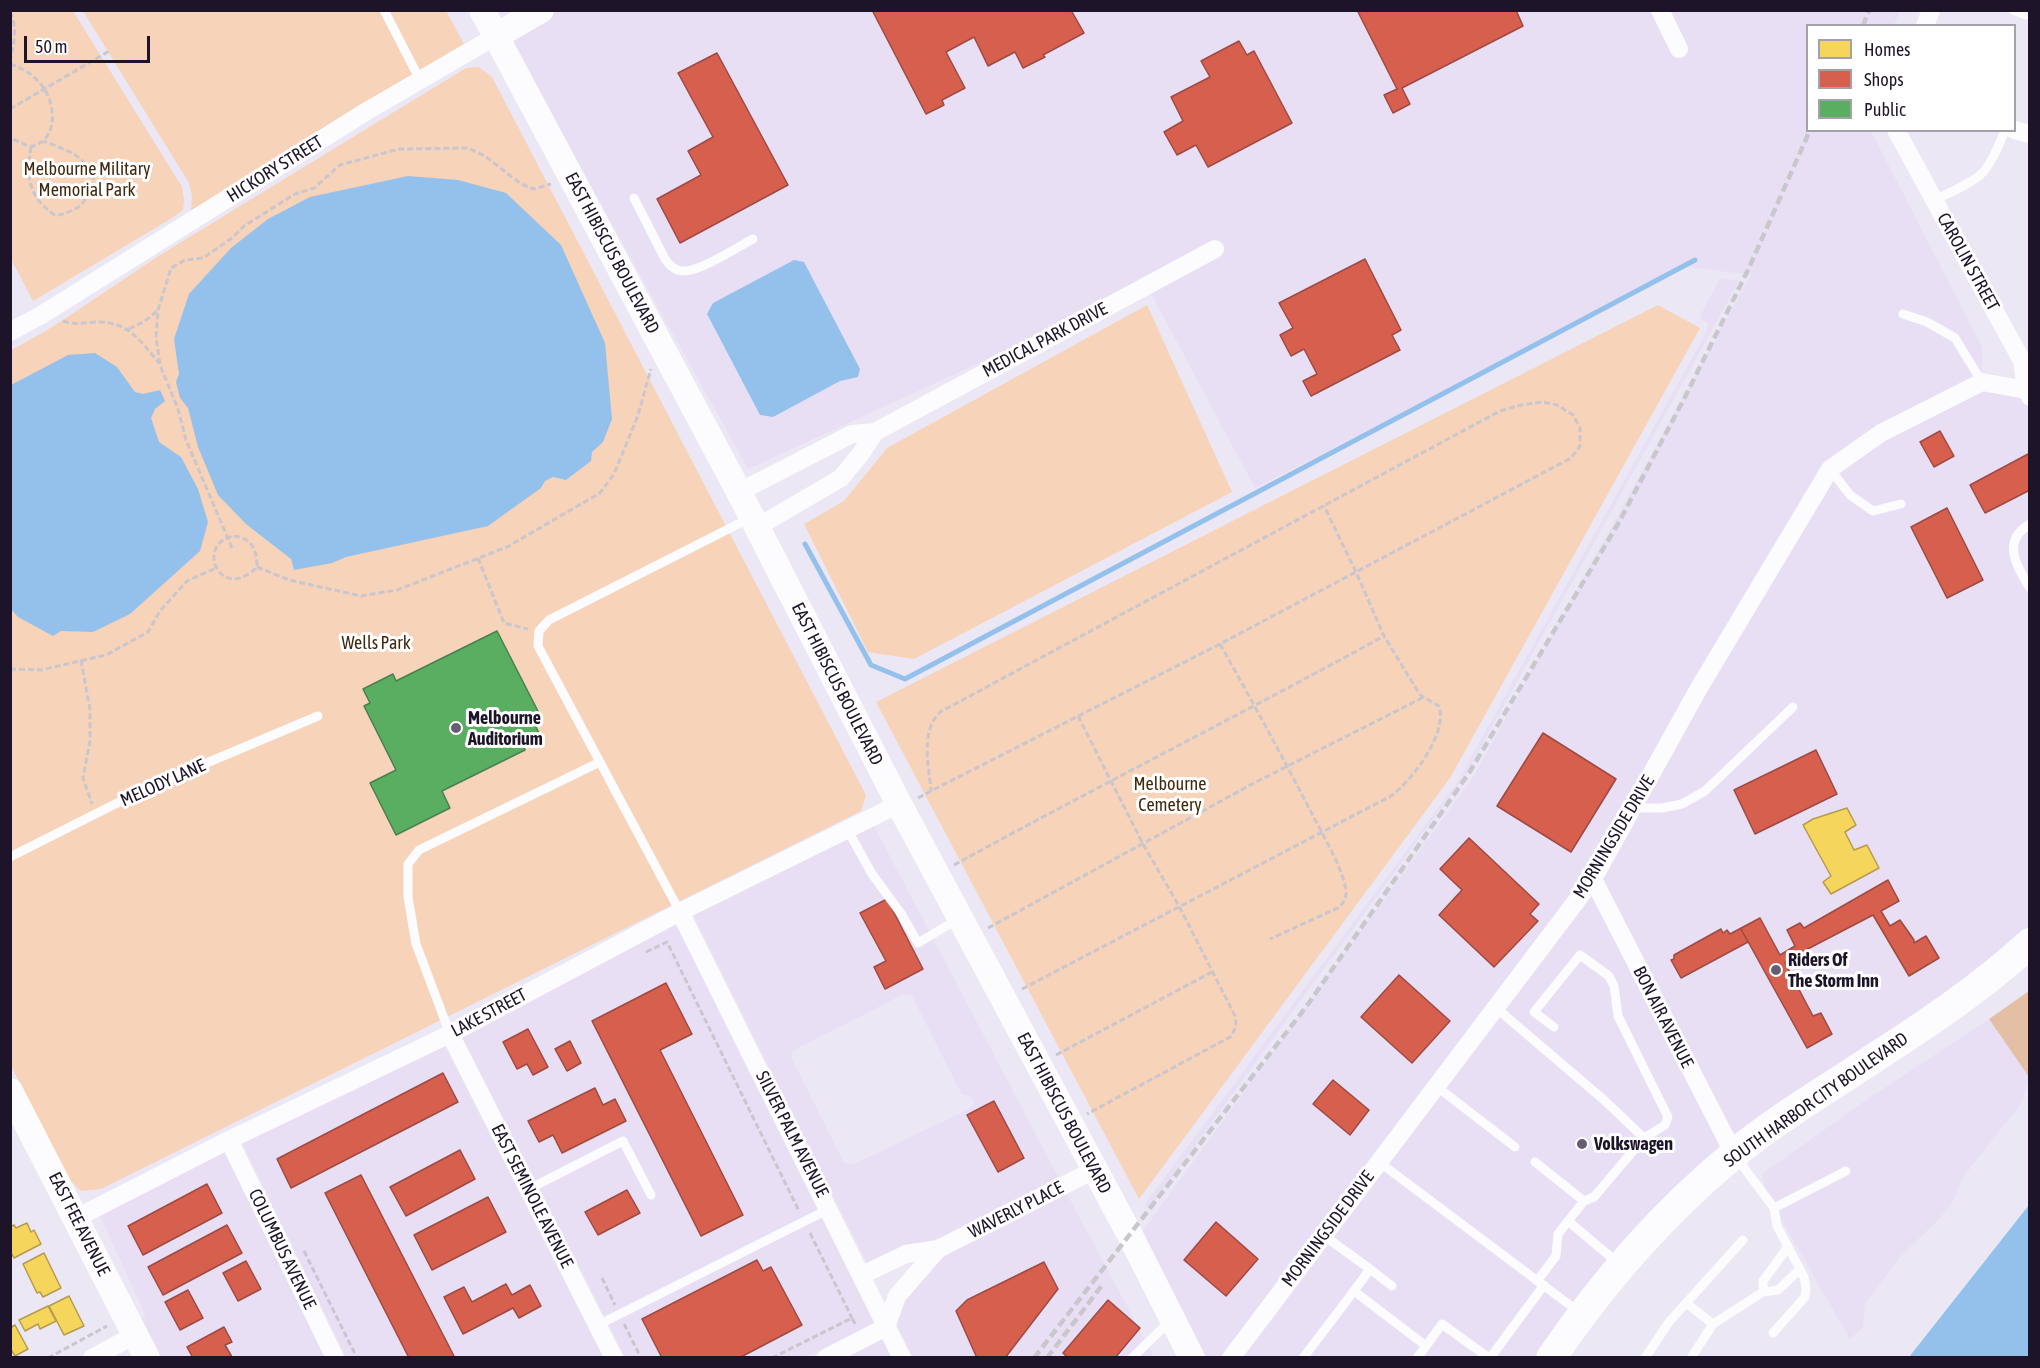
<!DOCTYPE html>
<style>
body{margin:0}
#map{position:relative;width:2040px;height:1368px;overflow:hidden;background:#ece7f4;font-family:"Asap Condensed",sans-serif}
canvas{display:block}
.frame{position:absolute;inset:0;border:12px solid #1e142a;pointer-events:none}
.legend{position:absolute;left:1806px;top:24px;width:210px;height:108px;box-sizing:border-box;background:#fff;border:2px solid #a5a1aa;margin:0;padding:8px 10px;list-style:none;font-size:18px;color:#1e142a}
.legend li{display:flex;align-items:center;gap:12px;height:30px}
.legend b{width:30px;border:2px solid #a5a1aa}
.scale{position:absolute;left:24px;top:36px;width:126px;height:27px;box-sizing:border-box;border:3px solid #1e142a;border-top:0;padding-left:8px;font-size:18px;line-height:21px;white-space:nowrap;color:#1e142a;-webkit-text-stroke:4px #fff;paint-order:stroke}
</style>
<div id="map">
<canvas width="2040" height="1368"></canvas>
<div class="frame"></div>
<ul class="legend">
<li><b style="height:16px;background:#f6d55c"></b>Homes</li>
<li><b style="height:16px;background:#d6604d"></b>Shops</li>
<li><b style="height:16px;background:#5aae61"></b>Public</li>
</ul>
<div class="scale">50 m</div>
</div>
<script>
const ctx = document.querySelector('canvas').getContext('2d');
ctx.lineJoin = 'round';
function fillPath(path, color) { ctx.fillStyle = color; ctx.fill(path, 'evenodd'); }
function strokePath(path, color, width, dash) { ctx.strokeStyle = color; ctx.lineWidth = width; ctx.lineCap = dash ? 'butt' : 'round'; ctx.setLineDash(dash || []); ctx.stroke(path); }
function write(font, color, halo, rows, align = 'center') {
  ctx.font = font + ' "Asap Condensed",sans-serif'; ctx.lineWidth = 6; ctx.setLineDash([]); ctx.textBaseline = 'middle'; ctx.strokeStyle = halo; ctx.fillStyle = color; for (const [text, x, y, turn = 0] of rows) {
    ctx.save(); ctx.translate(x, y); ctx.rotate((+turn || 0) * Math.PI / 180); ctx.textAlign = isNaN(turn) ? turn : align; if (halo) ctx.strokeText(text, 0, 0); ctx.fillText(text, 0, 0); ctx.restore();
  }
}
const built = new Path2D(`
 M522 10 1900 11 1894 25 1808 26V130L1871 131 1982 347V382L2029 388V950L1739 1159 1633 1261 1564 1357H1190L1131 1247 1473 777 1751 275 1688 267 1255 488 1147 286 748 469 500 23Z
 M1720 279 1739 281 1466 774 1148 1210 1145 1204 1458 781 1707 331 1708 324 1699 318Z
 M874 826 1059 1179 940 1239 938 1237 934 1241 867 1263 693 915ZM910 994 913 998 962 1095H967L972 1097 974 1103 969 1109 854 1164H847L843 1161 792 1059 791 1054 794 1050 902 995Z
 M676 924 874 1323 806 1357H625L462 1037Z
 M1989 1019 2029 1077 2021 1104 1963 1177 1952 1203 1939 1219 1901 1256 1865 1303 1863 1327 1850 1339 1767 1195 1762 1174 1872 1096Z
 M445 1046 603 1357H346L242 1143Z
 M224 1152 325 1357H158L139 1320 146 1316 100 1216Z
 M1067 1194 1154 1357H913L897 1325 906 1300 943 1257 948 1256 949 1254Z
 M882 1339 891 1357 845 1358Z`);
const green = new Path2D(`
 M11 10 73 11 182 187 184 199 183 210 172 218 33 301 11 259Z
 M83 11H446L464 44 363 104 191 211 192 196 189 183Z
 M479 67 492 77 866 795 861 811 101 1189 81 1191 69 1179 11 1066 10 351 54 326 160 255 466 68Z
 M1147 305 1232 492 914 659 868 652 804 524 844 501 887 448Z
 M1658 305 1700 328 1450 778 1139 1199 876 702Z`);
const forest = new Path2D(`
 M2029 991 2030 1077H2029L1989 1019Z`);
const water = new Path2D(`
 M408 176 458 180 506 193 561 245 605 343 612 419 603 442 592 452 591 461 566 480 553 477 545 481 541 488 488 526 346 557 332 563 294 570 291 559 246 524 218 495 198 447 188 408 180 398 176 382 179 374 174 339 189 294 231 248 268 219 310 197Z
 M794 260 804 262 860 369 858 377 840 381 773 417 760 415 707 314 713 303Z
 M95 353 117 367 135 392 143 394 160 390 165 401 155 409 151 418 159 442 181 457 198 489 208 522 200 551 130 614 93 632 61 631 53 636 18 617 11 609V385L68 355Z
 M2029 1205V1357H1909Z`);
const homes = new Path2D(`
 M1847 808 1856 825 1845 832 1854 850 1867 845 1879 868 1831 894 1823 882 1831 876 1803 825 1813 819Z
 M27 1223 31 1232 34 1230 41 1244 14 1258 10 1251V1227L14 1225 16 1228Z
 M44 1253 61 1288 43 1297 40 1292 37 1293 23 1264Z
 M69 1296 84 1326 64 1335 49 1306Z
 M48 1306 56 1321 40 1329 38 1324 25 1331 19 1320Z
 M15 1325 28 1349 15 1356 10 1348V1328Z`);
const shops = new Path2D(`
 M872 10H1071L1084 33 1043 55 1045 57 1023 68 1015 52 988 66 974 37 946 52 965 88 942 100 944 105 926 114Z
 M1357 10H1516L1523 26 1402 88 1410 104 1393 113 1384 95 1397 89Z
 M1239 41 1247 55 1254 51 1292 123 1208 167 1196 145 1177 155 1164 132 1183 121 1171 97 1210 77 1201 61Z
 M717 53 788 185 680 243 657 199 701 175 688 151 713 137 678 73Z
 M1365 259 1401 330 1392 335 1400 350 1311 396 1303 381 1317 374 1304 349 1291 356 1280 335 1293 328 1279 303Z
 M1940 431 1954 456 1934 467 1920 442Z
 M2030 453V490L1985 513 1970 485Z
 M1947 508 1983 580 1947 598 1911 527Z
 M1543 733 1616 779 1571 852 1497 806Z
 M1816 750 1837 794 1755 834 1734 790Z
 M1469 838 1539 904 1530 914 1538 921 1494 967 1439 915 1462 890 1440 869Z
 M1888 880 1899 901 1881 911 1890 926 1900 920 1914 940V943L1926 936 1939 958 1909 976 1873 915 1800 953 1801 954 1785 963 1813 1016 1821 1013 1832 1034 1807 1048 1741 929 1748 942 1681 978 1671 960 1674 959V955L1721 929 1723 933 1727 930 1730 934 1760 918 1780 955 1795 946 1787 930 1800 923 1804 928Z
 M887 899 923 969 885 989 874 967 886 961 860 913Z
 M1399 975 1450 1021 1412 1063 1361 1017Z
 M666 983 692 1034 660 1050 743 1215 701 1236 592 1021Z
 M528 1029 548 1067 533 1075 527 1064 517 1069 503 1042Z
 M570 1041 581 1063 567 1071 555 1049Z
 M443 1073 458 1102 291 1188 277 1159Z
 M1333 1080 1369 1110 1350 1135 1313 1104Z
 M595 1088 603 1105 615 1099 626 1121 562 1153 553 1135 539 1142 528 1121Z
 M994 1101 1024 1158 998 1172 967 1115Z
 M460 1150 475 1179 406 1216 390 1187Z
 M361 1175 455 1358H409L325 1193Z
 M207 1184 222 1213 143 1255 128 1226Z
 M627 1190 640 1213 598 1235 585 1212Z
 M488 1197 506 1232 432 1270 414 1235Z
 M1216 1222 1258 1259 1226 1296 1184 1260Z
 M227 1225 242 1253 163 1295 148 1267Z
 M757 1260 763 1271 771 1267 802 1325 739 1358H662L642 1319Z
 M246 1261 261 1289 238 1301 223 1273Z
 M1044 1262 1058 1289 1005 1358H977L956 1311 967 1300Z
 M506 1284 512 1295 530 1285 541 1306 519 1318 513 1308 463 1334 444 1297 464 1287 472 1302Z
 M188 1290 203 1318 180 1330 165 1302Z
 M1108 1300 1140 1328 1115 1358H1068L1063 1353Z
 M224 1327 232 1342 225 1345 232 1357 193 1358 187 1347Z`);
const public = new Path2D(`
 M497 631 541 717 533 721 540 735 523 744 525 750 442 791 450 808 396 835 370 783 396 770 364 706 370 703 363 689 393 674 396 681Z`);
const stream = new Path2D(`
 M805 544 871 665 905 679 1695 260`);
const path = new Path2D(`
 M10 12C18 28 14 43 10 60
 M10 64C21 68 31 73 39 82 52 96 59 124 44 140 42 143 35 145 31 147L10 138
 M10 109 111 50
 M31 147C26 178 28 197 56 216 84 208 85 204 94 176 81 153 67 151 44 141
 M63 321C74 325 83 323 95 322 129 321 139 340 159 363
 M129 329 145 321 157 311
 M234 536C252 538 257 550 257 567 220 604 194 543 234 536Z
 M232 548 186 440 178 409 160 365 156 337 158 310 171 268 185 260 203 258 232 238 244 226 295 194 314 188 340 165 399 149 468 148 485 156 521 184 534 189 551 184
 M478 558 504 623 528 629
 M257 567 289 580 361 596 397 590 507 547 600 493 614 474 637 418 651 369
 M1220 644C1251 699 1281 754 1310 810 1322 834 1341 864 1346 890 1347 897 1344 901 1340 907L1270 939
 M81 660 90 710V741L83 778 92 804
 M10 669 41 670 106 655 148 632 160 611 187 581 216 568
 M1078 716 1143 844 1179 906 1235 1016 1236 1025 1232 1036 1087 1114
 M918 798 931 791 1220 644 1571 458 1580 446V428L1573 415 1557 405 1543 402 1521 405 1500 411 940 712C920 732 929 765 931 791
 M954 865C1096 787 1242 714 1384 636
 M988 928 1254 783 1424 697
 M646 952 667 942 799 1211
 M1022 989 1391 796C1412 780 1448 734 1439 706L1420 695 1384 636 1356 572 1324 506
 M1056 1055 1212 972
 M810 1233 852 1318
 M304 1251 357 1358
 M602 1278 615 1305
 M624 1324 641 1358
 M48 1358 107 1326
 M772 1358 852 1318 855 1324`);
const lane = new Path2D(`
 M384 10 420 80
 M2013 10 2026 15H2030
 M634 198 665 259C670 266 675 271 684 271 701 271 738 247 753 239
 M1934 200C1949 193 1967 186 1980 175 1990 167 2000 143 2005 130
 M1903 314 1927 322 1955 338 1982 382
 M1830 469 1850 495 1873 511 1901 504
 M2030 524C2001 541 2016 565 2030 588
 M1633 808H1662L1682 804 1705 791 1793 707
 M847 829 872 874 902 915 918 943 958 919
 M10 857 145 789 318 716
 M680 912 538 646 539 631 549 620 750 518
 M1495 1007 1604 1100 1644 1138 1594 1197 1584 1201
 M1554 1027 1534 1012 1580 955 1609 976 1614 986 1618 1016 1668 1117 1665 1125 1644 1138
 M450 1034 416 944 408 897V864L419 850 600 762
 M1436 1086 1515 1147
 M1736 1157 1774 1208 1777 1226 1804 1277 1806 1288 1805 1297 1773 1333
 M1379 1162 1579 1312
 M1535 1162 1584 1201 1568 1221 1618 1263
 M529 1189 623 1141 651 1195
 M1774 1208 1846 1171
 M1323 1235 1370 1269 1354 1291 1426 1346 1442 1324 1489 1358
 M1370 1269 1392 1286
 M1537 1281 1556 1256 1558 1234 1568 1221
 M1763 1292V1281L1788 1247
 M1686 1303 1713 1324
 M598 1325 829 1209
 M1132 1358 1170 1321
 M1303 1358 1354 1291
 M1417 1358 1426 1346
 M1490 1358 1544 1285
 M1645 1358 1669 1322 1743 1240
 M1691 1358 1713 1324 1763 1292 1778 1290 1800 1269`);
const street = new Path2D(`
 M1660 10 1679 49
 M1925 26 1931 10
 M1896 130 2022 361 2026 390 2030 397
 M2014 130 2030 134
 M10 332 43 314 367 111 496 36
 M739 492 852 434 875 432 1215 249
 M757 527 841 478 862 452 875 432
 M1593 879 1734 1154
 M680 912 902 1358
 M450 1034 614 1358
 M229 1140 335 1358
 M76 1218 229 1140 450 1034 680 912 899 804
 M862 1275 906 1254 938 1249 1094 1170
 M92 1358 135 1335
 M826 1358 886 1327 897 1296 938 1249
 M1231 1358 1593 879 1699 688 1830 469 1881 433 1982 382 2026 390`);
const secondary = new Path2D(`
 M482 10 739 492 899 804 1130 1235 1192 1358
 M496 36 541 10
 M10 1091 147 1358`);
const primary = new Path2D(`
 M1551 1358C1602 1283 1663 1213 1733 1155 1775 1120 1823 1092 1868 1062 1924 1026 1981 988 2030 943`);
const rail = new Path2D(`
 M1863 26 1869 10
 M1034 1358 1306 1007 1469 773 1618 524 1685 397 1749 268 1810 130
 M1047 1358 1103 1284`);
const markers = [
 [456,728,6,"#665e71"],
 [1776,970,6,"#665e71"],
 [1582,1144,6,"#665e71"]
];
const parkNames = [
 ["Melbourne Military",87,169],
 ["Memorial Park",87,190],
 ["Wells Park",376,643],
 ["Melbourne",1170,784],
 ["Cemetery",1170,805]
];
const streetNames = [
 ["HICKORY STREET",275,169,-32],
 ["EAST HIBISCUS BOULEVARD",612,253,62],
 ["CAROLIN STREET",1968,262,61],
 ["MEDICAL PARK DRIVE",1045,340,-28],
 ["EAST HIBISCUS BOULEVARD",837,684,63],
 ["MELODY LANE",163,783,-24],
 ["MORNINGSIDE DRIVE",1614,837,-59],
 ["LAKE STREET",489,1013,-28],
 ["BON AIR AVENUE",1663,1017,63],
 ["SOUTH HARBOR CITY BOULEVARD",1816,1100,-35],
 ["EAST HIBISCUS BOULEVARD",1064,1113,62],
 ["SILVER PALM AVENUE",792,1134,63],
 ["EAST SEMINOLE AVENUE",532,1196,63],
 ["WAVERLY PLACE",1016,1210,-27],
 ["EAST FEE AVENUE",79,1224,63],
 ["MORNINGSIDE DRIVE",1328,1229,-53],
 ["COLUMBUS AVENUE",282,1249,64]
];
const poiNames = [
 ["Melbourne",468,718],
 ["Auditorium",468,739],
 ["Riders Of",1788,960],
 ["The Storm Inn",1788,981],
 ["Volkswagen",1594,1144]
];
fillPath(built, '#e8dff5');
fillPath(green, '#f6d3b9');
fillPath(forest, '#e3c0a5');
fillPath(water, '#94c1ec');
fillPath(homes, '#f6d55c');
strokePath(homes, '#b59b4d', 1.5);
fillPath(shops, '#d6604d');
strokePath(shops, '#9f4942', 1.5);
fillPath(public, '#5aae61');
strokePath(public, '#488050', 1.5);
strokePath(stream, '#94c1ec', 5);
strokePath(path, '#cac6ce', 3, [6, 3]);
strokePath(lane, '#fcfbfd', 9);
strokePath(street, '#fcfbfd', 18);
strokePath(secondary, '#fcfbfd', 26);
strokePath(primary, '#fcfbfd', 30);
strokePath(rail, '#c8c7cb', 4.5, [9, 4.5]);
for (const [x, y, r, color] of markers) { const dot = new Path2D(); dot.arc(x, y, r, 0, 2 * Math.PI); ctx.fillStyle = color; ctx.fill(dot); strokePath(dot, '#fff', 2); }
write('18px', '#41290e', '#fff', parkNames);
write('18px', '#1e142a', '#fff', streetNames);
write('bold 18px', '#1e142a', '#fff', poiNames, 'left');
</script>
